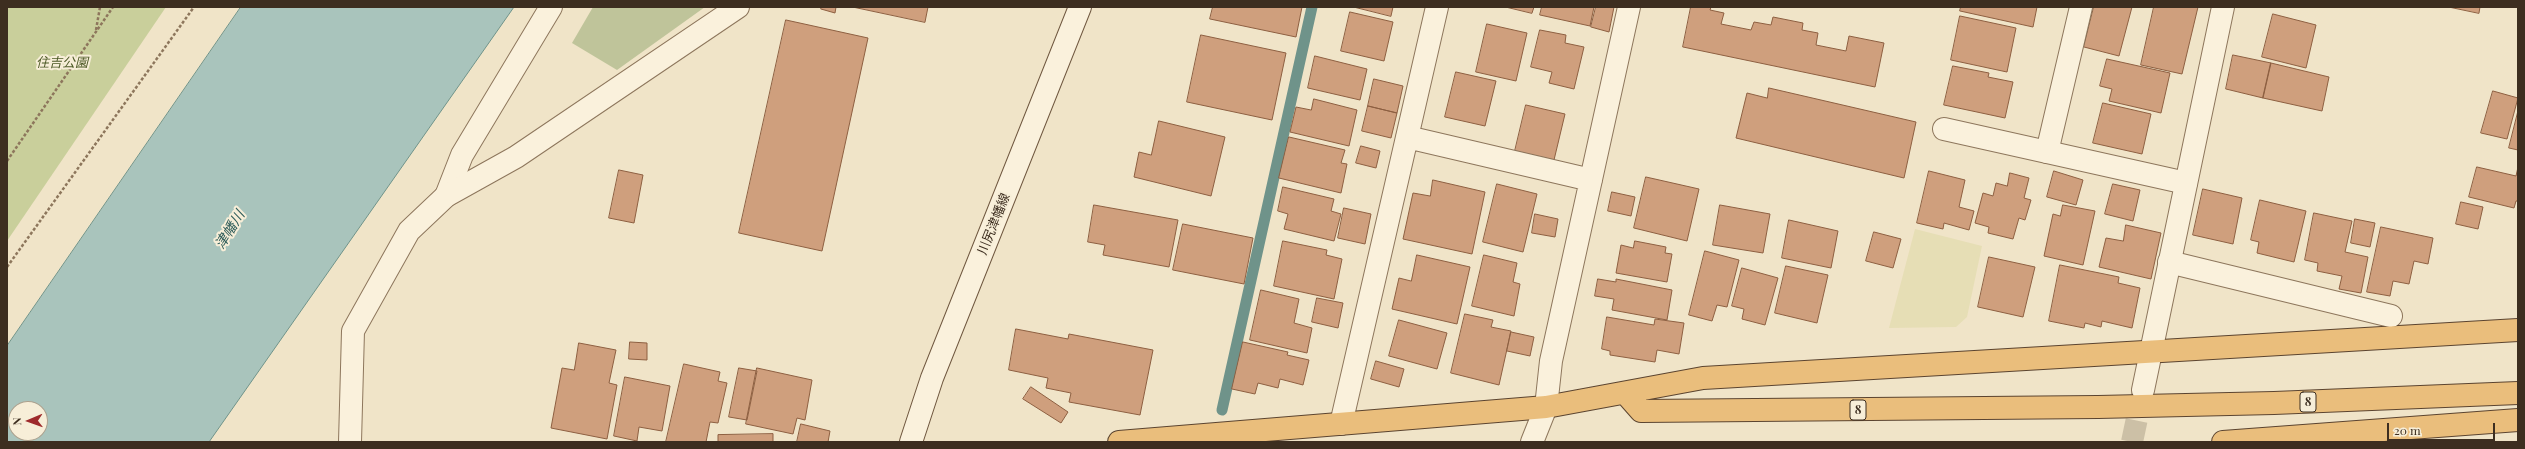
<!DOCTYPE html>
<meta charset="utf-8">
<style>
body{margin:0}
#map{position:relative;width:2525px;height:449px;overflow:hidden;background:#f0e4c8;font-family:"Playfair Display",serif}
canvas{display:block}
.frame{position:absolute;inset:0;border:8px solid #3d2e20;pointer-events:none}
.north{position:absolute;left:8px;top:401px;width:40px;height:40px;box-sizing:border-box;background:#f7eed8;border:1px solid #ada18e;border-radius:50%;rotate:268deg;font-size:11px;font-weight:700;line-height:16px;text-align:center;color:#3d2e20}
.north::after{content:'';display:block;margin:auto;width:14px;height:18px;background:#9e2a2b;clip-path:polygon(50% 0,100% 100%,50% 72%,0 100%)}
.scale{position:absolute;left:2387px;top:423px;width:108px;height:18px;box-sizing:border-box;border:2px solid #3d2e20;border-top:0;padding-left:5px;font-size:12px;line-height:14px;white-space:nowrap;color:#3d2e20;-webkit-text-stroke:3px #f7eed8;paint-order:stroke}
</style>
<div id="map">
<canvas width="2525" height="449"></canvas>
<div class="frame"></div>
<div class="north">N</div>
<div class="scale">20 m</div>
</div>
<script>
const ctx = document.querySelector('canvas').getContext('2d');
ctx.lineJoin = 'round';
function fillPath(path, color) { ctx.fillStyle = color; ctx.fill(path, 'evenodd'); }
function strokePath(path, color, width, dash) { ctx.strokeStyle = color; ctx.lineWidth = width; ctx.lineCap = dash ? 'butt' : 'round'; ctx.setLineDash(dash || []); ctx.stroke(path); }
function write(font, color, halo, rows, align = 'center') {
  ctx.font = font + ' "Playfair Display","Noto Sans JP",serif'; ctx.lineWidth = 4; ctx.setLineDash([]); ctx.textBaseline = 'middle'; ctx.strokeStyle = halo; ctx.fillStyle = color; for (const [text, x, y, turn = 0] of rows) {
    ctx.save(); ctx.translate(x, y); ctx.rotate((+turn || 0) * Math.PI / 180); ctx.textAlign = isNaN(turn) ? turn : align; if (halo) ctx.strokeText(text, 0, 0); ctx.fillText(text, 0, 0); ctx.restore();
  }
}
const farmland = new Path2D(`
 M1915 229 1982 246 1967 317 1956 327 1889 328Z`);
const green = new Path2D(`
 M7 7H166L7 241Z`);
const cemetery = new Path2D(`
 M593 7H705L617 70 572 43Z`);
const water = new Path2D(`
 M241 7H514L209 442H7V346ZM16 409H40V433H16Z`);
const stream = new Path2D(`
 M1222 410 1312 7`);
const building = new Path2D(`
 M822 7H836L835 13 821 9Z
 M853 7H928L925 22Z
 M1213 7H1302L1296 37 1210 19Z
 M1354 7H1393L1391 16Z
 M1506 7H1534L1532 13Z
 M1542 7H1594L1590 26 1540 15Z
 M1596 7H1614L1609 32 1591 27Z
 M1691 7H1711L1710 10 1724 13 1721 24 1751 30 1754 22 1771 25 1773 17 1803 23 1802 30 1818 33 1816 45 1846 51 1849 36 1884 43 1875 87 1683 47Z
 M1961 7H2037L2033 27 1960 11Z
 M2094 7H2132L2119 56 2084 47Z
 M2154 7H2198L2182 74 2141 65Z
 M2449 7H2480L2479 13Z
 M1350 12 1393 22 1384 61 1341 51Z
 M2273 14 2316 25 2306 68 2262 57Z
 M1960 16 2016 28 2007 72 1951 60Z
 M786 20 868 38 822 251 739 233Z
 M1487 24 1527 33 1516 81 1476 72Z
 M1540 30 1566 35 1565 43 1584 47 1574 89 1549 83 1552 72 1531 67Z
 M1201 35 1286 53 1272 120 1187 102Z
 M2233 55 2271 63 2263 98 2226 89Z
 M1315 56 1367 69 1360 100 1308 88Z
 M2107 59 2170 73 2161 113 2109 101 2112 89 2100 86Z
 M2271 63 2329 77 2322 111 2263 98Z
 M1953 66 1989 73 1988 77 2013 82 2005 118 1944 105Z
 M1456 72 1496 81 1485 126 1445 117Z
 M1374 79 1403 86 1397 113 1368 106Z
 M1769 88 1916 122 1904 178 1736 138 1747 93 1767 98Z
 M2493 91 2518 98 2507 139 2481 133Z
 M1314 99 1357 110 1349 146 1290 132 1296 107 1311 110Z
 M2103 103 2151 114 2142 154 2093 143Z
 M1526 105 1565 114 1554 160 1515 151Z
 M1368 106 1397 113 1391 138 1362 131Z
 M2518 111V150L2509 148Z
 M1159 121 1225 137 1211 196 1134 177 1139 152 1151 155Z
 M1289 137 1345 150 1341 163 1347 164 1341 193 1279 178Z
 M1361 146 1380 151 1376 168 1356 163Z
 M2477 167 2516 176 2518 167V201H2516L2514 208 2469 197Z
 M619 170 643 175 634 223 609 218Z
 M1929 171 1965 180 1959 207 1974 211 1969 230 1944 223 1943 229 1917 223Z
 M2054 171 2083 180 2076 205 2047 197Z
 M2010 173 2029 178 2024 198 2031 200 2025 220 2019 218 2013 239 1988 233 1989 227 1975 223 1983 193 1993 196 1996 183 2007 186Z
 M1646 177 1699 189 1687 241 1634 228Z
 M1433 180 1485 192 1472 254 1403 239 1413 193 1430 196Z
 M1497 184 1537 194 1523 252 1483 242Z
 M2113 184 2140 190 2133 221 2105 214Z
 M1283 187 1334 199 1331 211 1341 214 1334 241 1284 229 1288 214 1278 211Z
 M2203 189 2242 198 2233 244 2193 235Z
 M1612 192 1635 197 1631 216 1608 211Z
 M2260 200 2306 211 2294 262 2257 253 2259 242 2251 240Z
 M2461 202 2483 207 2478 229 2456 224Z
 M1094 205 1178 220 1169 267 1103 255 1105 245 1088 242Z
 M1720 205 1770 214 1763 253 1713 245Z
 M2063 205 2095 211 2083 265 2044 256 2053 214 2060 216Z
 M1344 208 1371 214 1365 244 1338 238Z
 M2314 213 2352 221 2345 252 2368 257 2361 293 2339 289 2342 276 2317 271 2318 263 2305 260Z
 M1535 214 1558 219 1555 237 1532 233Z
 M2355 219 2375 223 2370 247 2351 243Z
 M1789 220 1838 231 1831 268 1782 258Z
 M1183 224 1253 238 1244 284 1173 270Z
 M2126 225 2161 233 2151 279 2099 267 2106 238 2123 241Z
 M2381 227 2433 238 2428 264 2414 261 2409 284 2393 281 2390 296 2367 292Z
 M1874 232 1901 239 1893 268 1866 261Z
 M1283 241 1327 250 1326 255 1342 259 1334 299 1274 286Z
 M1635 241 1666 247 1665 253 1672 254 1667 282 1616 273 1621 245 1633 248Z
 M1705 251 1739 260 1727 307 1717 305 1712 321 1689 315Z
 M1417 255 1470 267 1457 324 1392 309 1399 278 1411 281Z
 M1484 255 1517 263 1513 282 1520 284 1514 316 1472 306Z
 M1989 257 2035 267 2023 317 1978 307Z
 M2060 265 2119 277 2118 283 2140 288 2132 328 2102 321 2101 327 2085 323 2084 328 2049 321Z
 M1786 266 1828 275 1817 323 1775 313Z
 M1742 268 1778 278 1765 325 1742 319 1744 309 1732 306Z
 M1598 279 1616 282V279L1672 290 1667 320 1612 310 1614 299 1595 296Z
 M1261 290 1299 299 1294 323 1312 328 1307 353 1250 340Z
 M1317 298 1343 303 1338 328 1312 322Z
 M1465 314 1493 320 1491 327 1511 331 1499 385 1451 373Z
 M1607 317 1654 325 1655 319 1684 323 1679 354 1657 350 1655 362 1610 355V351L1602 349Z
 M1399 320 1447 333 1437 369 1389 356Z
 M1016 329 1068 339 1069 334 1153 350 1140 415 1069 402 1071 393 1046 388 1048 378 1009 370Z
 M1511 332 1534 337 1530 356 1507 351Z
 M630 342 647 343V360L629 359Z
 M1243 342 1288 352 1287 355 1309 360 1303 385 1280 379 1278 388 1258 383 1255 394 1232 389Z
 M579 343 616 350 609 383 617 385 607 439 551 428 562 368 574 370Z
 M1376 361 1404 369 1399 387 1371 379Z
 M684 364 720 372 718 381 727 383 718 423 710 422 706 442H666Z
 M739 368 757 371 747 420 729 417Z
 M757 368 812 380 805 420 797 418 793 434 746 424Z
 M625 377 670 386 662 431 639 427 637 441 614 436Z
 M1031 387 1068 412 1061 423 1023 399Z
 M801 424 830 431 828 442H797Z
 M773 434V442H718V435Z`);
const minorTunnel = new Path2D(`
 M2132 442 2143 390`);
const path = new Path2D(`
 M96 30 100 7
 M7 161 113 7
 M7 267 194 7`);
const service = new Path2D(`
 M1944 129 2186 183
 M446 196 462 155 551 7
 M2169 262 2391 316`);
const minor = new Path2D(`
 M1407 137 1591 180
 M2047 152 2081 7
 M2143 390 2223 7
 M1341 424 1437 7
 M350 442 353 331 409 231 446 196 516 157 738 7
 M1532 442 1546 407 1551 361 1629 7`);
const secondary = new Path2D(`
 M911 442 932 378 1080 7`);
const trunk = new Path2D(`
 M1626 394 1641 411 2098 407 2274 403 2518 393
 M1119 442 1546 407 1703 378 2518 330
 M2223 442 2518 420`);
const shields = [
 [2308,402,16],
 [1858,410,16]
];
const shieldNames = [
 ["8",2308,402],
 ["8",1858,410]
];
const parkNames = [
 ["住吉公園",62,63]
];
const streetNames = [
 ["川尻津幡線",994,224,-68]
];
const waterNames = [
 ["津幡川",230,230,-58]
];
fillPath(farmland, '#e6deb5');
fillPath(green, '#c9cf9b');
fillPath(cemetery, '#bfc49a');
fillPath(water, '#a9c4bc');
strokePath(water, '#6f938a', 1);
strokePath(stream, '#6f938a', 11);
fillPath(building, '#cf9f7d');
strokePath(building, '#8d5f41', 1);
strokePath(minorTunnel, '#ccc0a6', 22, [22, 11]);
strokePath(service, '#8d765c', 24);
strokePath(minor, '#8d765c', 24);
strokePath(secondary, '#6f573f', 24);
strokePath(trunk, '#5b4430', 24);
strokePath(path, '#8d765c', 2.5, [3, 2]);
strokePath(service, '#faf1dc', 22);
strokePath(minor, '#faf1dc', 22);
strokePath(secondary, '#faf1dc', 22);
strokePath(trunk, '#eabe7c', 22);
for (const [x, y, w] of shields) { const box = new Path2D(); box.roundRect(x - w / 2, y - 10, w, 20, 3); ctx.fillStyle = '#f7eed8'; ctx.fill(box); strokePath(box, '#3d2e20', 1); }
write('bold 12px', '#3d2e20', null, shieldNames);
write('italic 13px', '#4d5a26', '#f7eed8', parkNames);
write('13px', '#3d2e20', '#f7eed8', streetNames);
write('italic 14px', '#2f5d5a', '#f7eed8', waterNames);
</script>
